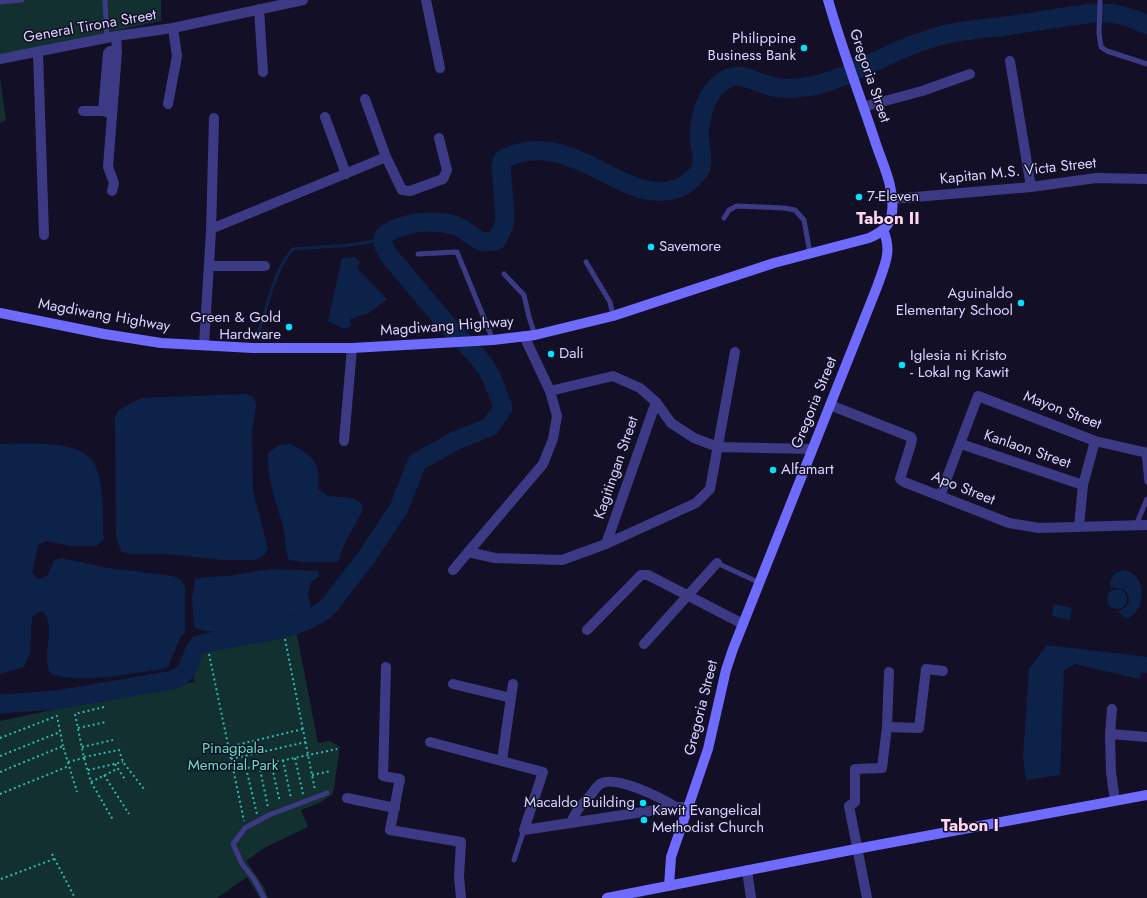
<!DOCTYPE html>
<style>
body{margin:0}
canvas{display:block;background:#130f26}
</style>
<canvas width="1147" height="898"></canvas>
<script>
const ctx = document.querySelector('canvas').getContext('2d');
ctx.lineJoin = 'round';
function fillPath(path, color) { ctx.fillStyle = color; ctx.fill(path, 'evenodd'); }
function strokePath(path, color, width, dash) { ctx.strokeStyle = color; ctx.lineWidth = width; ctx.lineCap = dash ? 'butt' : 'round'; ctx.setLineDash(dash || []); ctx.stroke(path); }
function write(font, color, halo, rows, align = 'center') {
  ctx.font = font + ' Jost,sans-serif'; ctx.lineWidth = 3; ctx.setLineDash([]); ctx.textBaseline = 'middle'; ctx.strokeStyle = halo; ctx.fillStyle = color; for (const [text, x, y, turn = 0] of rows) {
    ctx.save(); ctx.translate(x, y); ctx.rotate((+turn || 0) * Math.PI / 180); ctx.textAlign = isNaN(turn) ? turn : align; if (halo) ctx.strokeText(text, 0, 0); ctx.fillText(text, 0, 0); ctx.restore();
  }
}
const green = new Path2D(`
 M0 0H161V21L0 55Z
 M0 78 6 120 0 123Z
 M296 630 318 743 330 741 340 747 333 794 319 803 301 810 308 827 264 848 246 861 264 887 268 898H260L247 877 217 898H0V721L113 697 194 682 195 658 199 649Z`);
const water = new Path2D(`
 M355 257 360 263 357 268 387 299 369 313 350 319 351 326 344 329 328 321 342 258Z
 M245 394 254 397 256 406 252 431 253 491 268 549 263 556 255 560H224L167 554H132L122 552 116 538 115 417 119 410 141 398Z
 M0 444C24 444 71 440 89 457 97 464 100 477 101 487 104 504 102 522 104 539L96 546H71L46 541 38 545 32 572 38 579 47 576 54 560 61 558 108 568 173 576 181 580 185 587V632L180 638 168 667 157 670C124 674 84 684 51 674 49 670 47 666 47 662 46 646 54 625 43 611L37 613 32 617 30 653 24 667 0 674Z
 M289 444C311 453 322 464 318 489 322 491 325 495 329 496 342 498 353 495 362 504V512L345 543 338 562H303L289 560C284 549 286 537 283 526 276 500 267 481 268 453L279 445Z
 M272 569 318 571 319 577 311 582 308 594 311 608C286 619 218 642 194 627L192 599 195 579 204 577 228 576Z
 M1124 570C1147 574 1147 610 1128 618L1123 617 1118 611C1137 605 1130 586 1111 588L1110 583 1114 574Z
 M1107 599a10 10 0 1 1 20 0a10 10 0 1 1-20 0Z
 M1054 604 1072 608 1070 620 1052 616Z
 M1047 645 1147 657V673L1141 672 1140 679 1075 664 1064 670 1060 775 1026 780 1023 757 1029 669Z`);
const stream = new Path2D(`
 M259 330C269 304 273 271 293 249 323 246 353 248 383 238`);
const river = new Path2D(`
 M0 704 56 700 173 680C194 671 187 659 198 645 238 634 299 634 329 606L368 555 399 508 417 462 457 440 490 427 503 408C499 397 495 386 491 376 481 356 460 340 446 323 431 306 417 289 403 272 397 265 381 248 383 239 384 230 404 226 411 224 424 221 441 222 454 225 471 230 476 248 497 240L504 225 505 216 501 166 503 159C572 125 622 207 676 189 686 186 701 174 702 163 703 154 699 144 699 135 700 116 706 93 722 82 741 68 755 84 774 87 787 90 799 88 812 86 840 80 862 67 887 56 903 48 919 42 936 37 958 30 983 29 1005 26 1035 22 1065 16 1095 13 1115 12 1130 16 1147 25`);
const path = new Path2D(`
 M285 639 315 790
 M209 654 244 821
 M104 707 75 714 84 758 91 782 113 820
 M78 728 106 722
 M0 738 57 716 63 746
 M82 747 113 740
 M228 747 303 729
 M0 756 60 732
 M84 757 119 750 123 762 144 789
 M295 758 303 794
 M231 759 306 742
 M283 760 291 798
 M68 762 84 758
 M271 763 280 802
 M115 764 126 781
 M259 765 268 807
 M246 768 257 814
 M88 770 123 762
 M233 771 337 749
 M0 772 63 746 77 792
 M104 775 129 814
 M312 775 331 771
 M91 782 117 769
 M0 794 69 766
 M52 854 75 898
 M1 879 54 859`);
const lane = new Path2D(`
 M105 0 107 38
 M1100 0 1099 33 1101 47 1107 51 1147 64
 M0 2 22 0
 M724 218 729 210 737 206 784 208 795 210 804 220 810 253
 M418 254 457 252 493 340
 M586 262 610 302 613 316
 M504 274 524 295 529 317 535 335
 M1144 453 1147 482
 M1136 525 1147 499
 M717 563 760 583
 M514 860 524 830
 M264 898 254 879 242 864 233 844 245 828 269 815 327 793`);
const street = new Path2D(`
 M426 0 440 68
 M259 9 263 72
 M38 52 44 235
 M0 59 116 36 173 28 303 0
 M1010 61 1031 187
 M365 99 386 157 402 190 410 191 443 179 447 170 439 138
 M168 104 177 56 173 28
 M864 108 870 105 922 91 970 74
 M83 111H103
 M112 113 103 111 108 53 110 51 117 52
 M325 117 346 174
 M112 191 114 183 108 167 117 52 116 36
 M892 199 1031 187 1096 178 1147 179
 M211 229 386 157
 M210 266H265
 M204 345 211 231 214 118
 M550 391 613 376 640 388 656 402 671 423 694 438 718 447 812 449
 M830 405 911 437 912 439 911 444 900 479 904 482 1009 523 1039 528 1147 525
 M344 441 352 348
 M961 444 1083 485
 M940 496 978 396 1095 441 1147 453
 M1079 526 1083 485 1095 441
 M606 544 656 402
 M468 552 495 558 562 560 606 544 696 503 710 489 735 352
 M453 570 543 464 553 439 557 416 550 391 524 336
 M587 630 641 575H648L743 624
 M644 644 717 563
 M386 667 383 776 400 779 390 830 461 842 459 877 461 898
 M453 684 511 698
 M887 727 889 672
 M1110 734 1112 709
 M430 742 543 772 524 830 676 807H689
 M502 760 513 684
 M347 798 395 808
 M1115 801 1111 772 1110 734 1147 737
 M571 823C574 814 581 805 588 798 592 794 596 787 600 784 615 774 661 798 676 807
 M747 870 751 898
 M867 898 849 806 855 802V769L882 768 887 727 919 728 926 669 943 671`);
const secondary = new Path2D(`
 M0 313 104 334 161 343 253 348H352L493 340 535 335 613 316 774 263 869 238C881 233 891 225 892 212 895 189 883 165 876 144 860 96 842 49 828 0
 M669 886 671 857 708 749 726 670 733 649 877 287C884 266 893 252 883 230
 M607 898 856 849 1147 795`);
const markers = [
 [804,48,4,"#00e5ff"],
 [859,197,4,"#00e5ff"],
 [651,247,4,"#00e5ff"],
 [1021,303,4,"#00e5ff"],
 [289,327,4,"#00e5ff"],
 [551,354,4,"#00e5ff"],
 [902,365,4,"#00e5ff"],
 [773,470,4,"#00e5ff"],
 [643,803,4,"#00e5ff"],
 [644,820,4,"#00e5ff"]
];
const streetNames = [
 ["General Tirona Street",90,27,-10],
 ["Gregoria Street",869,76,71],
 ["Kapitan M.S. Victa Street",1018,172,-6],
 ["Magdiwang Highway",104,316,10],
 ["Magdiwang Highway",447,327,-4],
 ["Gregoria Street",815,403,-68],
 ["Mayon Street",1062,411,21],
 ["Kanlaon Street",1027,450,19],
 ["Kagitingan Street",617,468,-71],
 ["Apo Street",963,489,22],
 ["Gregoria Street",702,708,-76]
];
const poiNames = [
 ["Philippine",796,39,"right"],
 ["Business Bank",796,56,"right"],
 ["7-Eleven",867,197],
 ["Savemore",659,247],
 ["Aguinaldo",1013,294,"right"],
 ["Elementary School",1013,311,"right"],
 ["Green & Gold",281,318,"right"],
 ["Hardware",281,335,"right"],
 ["Dali",559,354],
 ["Iglesia ni Kristo",910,356],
 ["- Lokal ng Kawit",910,373],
 ["Alfamart",781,470],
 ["Macaldo Building",635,803,"right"],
 ["Kawit Evangelical",652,811],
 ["Methodist Church",652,828]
];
const parkNames = [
 ["Pinagpala",233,749],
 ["Memorial Park",233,766]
];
const quarterNames = [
 ["Tabon II",888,220],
 ["Tabon I",970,827]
];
fillPath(green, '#12302f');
fillPath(water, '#0c2248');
strokePath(stream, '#0c2248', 3);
strokePath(river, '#0c2248', 19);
strokePath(path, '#2fb8b0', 2, [2, 3]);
strokePath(lane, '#3d3a85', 5);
strokePath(street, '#3d3a85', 10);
strokePath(secondary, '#6f6bff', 10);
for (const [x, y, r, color] of markers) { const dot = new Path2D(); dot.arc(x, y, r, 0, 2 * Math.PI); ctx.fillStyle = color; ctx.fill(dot); strokePath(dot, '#130f26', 1.5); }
write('15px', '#d9d4ff', '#130f26', streetNames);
write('15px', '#d9d4ff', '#130f26', poiNames, 'left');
write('15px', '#5fe0c0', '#130f26', parkNames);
write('bold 17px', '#ffd6f0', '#130f26', quarterNames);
</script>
